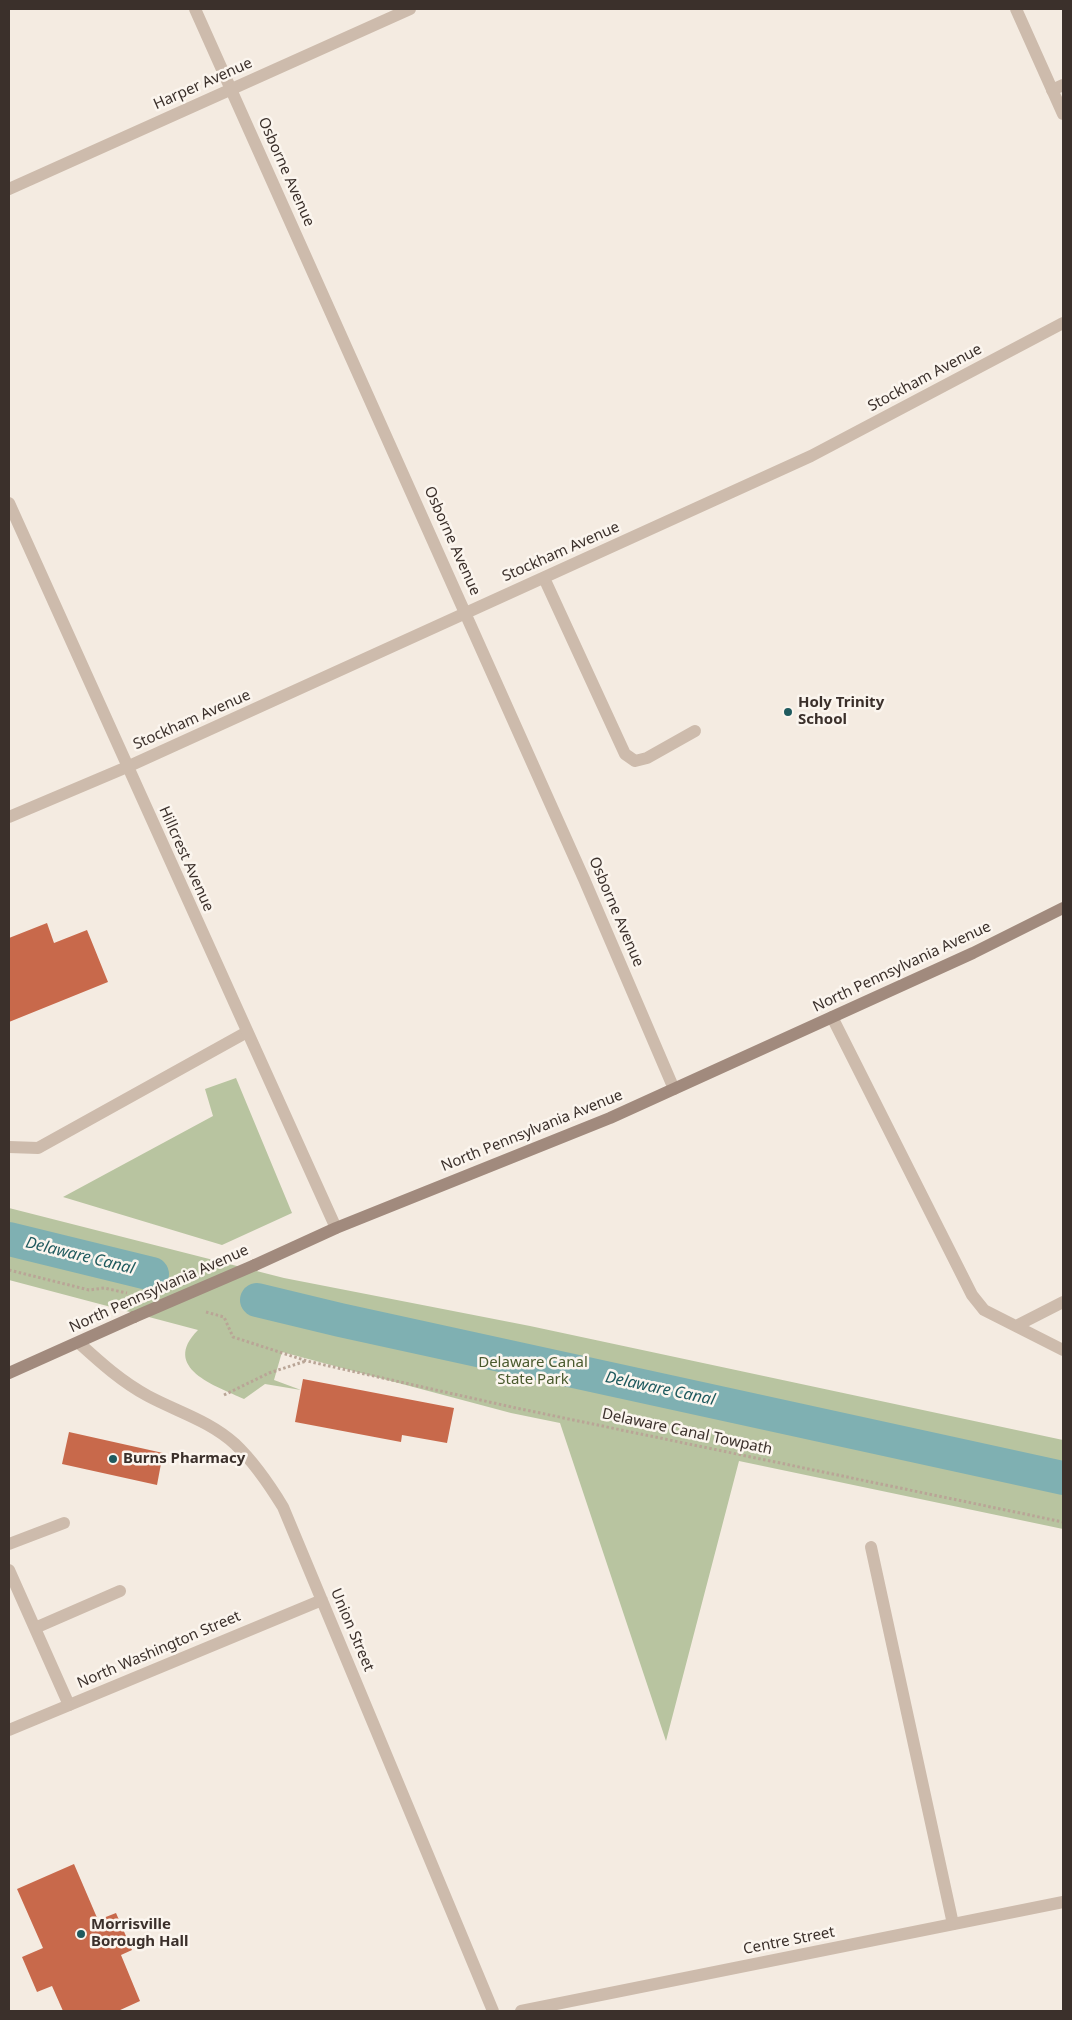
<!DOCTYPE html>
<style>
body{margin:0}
#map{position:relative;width:1072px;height:2020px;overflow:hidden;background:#f4ebe1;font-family:"Noto Sans",sans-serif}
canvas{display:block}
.frame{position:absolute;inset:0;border:10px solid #3b302b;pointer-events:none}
</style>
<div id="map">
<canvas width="1072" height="2020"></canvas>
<div class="frame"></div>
</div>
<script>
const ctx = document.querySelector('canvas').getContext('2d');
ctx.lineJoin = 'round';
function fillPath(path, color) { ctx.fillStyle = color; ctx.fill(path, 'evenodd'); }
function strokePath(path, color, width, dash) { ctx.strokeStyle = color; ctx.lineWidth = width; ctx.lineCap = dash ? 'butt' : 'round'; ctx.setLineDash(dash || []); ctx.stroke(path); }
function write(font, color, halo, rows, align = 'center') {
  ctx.font = font + ' "Noto Sans",sans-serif'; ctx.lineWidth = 5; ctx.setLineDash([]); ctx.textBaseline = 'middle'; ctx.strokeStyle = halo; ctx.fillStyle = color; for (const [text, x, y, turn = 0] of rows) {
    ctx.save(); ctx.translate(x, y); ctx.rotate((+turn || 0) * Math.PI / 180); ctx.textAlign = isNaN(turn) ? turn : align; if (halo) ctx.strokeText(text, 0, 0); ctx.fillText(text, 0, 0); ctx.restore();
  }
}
const green = new Path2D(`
 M236 1078 292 1213 222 1245 63 1197 213 1116 205 1089Z
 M9 1208 284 1278 530 1326 1063 1440V1529L739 1461 666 1741 560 1423 511 1413 282 1352 274 1380 301 1390 265 1384 244 1399C216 1386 160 1368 198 1330L9 1280Z`);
const canal = new Path2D(`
 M9 1239 152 1274
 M257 1300 340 1320 1063 1478`);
const building = new Path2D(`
 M47 923 54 943 87 930 108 982 9 1022V938Z
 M303 1379 454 1408 447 1443 402 1435 401 1442 295 1422Z
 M69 1432 163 1453 157 1485 62 1464Z
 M74 1864 98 1920 116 1913 132 1950 121 1955 140 2001 118 2011H63L52 1986 37 1992 22 1957 43 1948 17 1889Z`);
const path = new Path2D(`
 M9 1270 89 1290 104 1288 127 1293
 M206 1312 224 1317 233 1337 307 1361 516 1408 1063 1522
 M224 1395 269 1373 306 1361`);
const service = new Path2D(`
 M1052 90 1063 85
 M544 578 625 754 635 761 647 758 695 731
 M832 1017 972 1295 984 1310 1063 1350
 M9 1147 38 1148 247 1032
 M1016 1326 1063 1302
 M9 1544 64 1523
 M871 1547 953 1924
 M9 1570 69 1705
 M35 1628 120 1591`);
const minor = new Path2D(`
 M195 9 584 879 674 1089
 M1016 9 1063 114
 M9 189 410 9
 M9 503 336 1228
 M9 817 127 767 811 456 1063 323
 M79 1343C101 1363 122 1382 148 1396 178 1412 210 1421 235 1444 255 1463 269 1484 283 1507L493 2011
 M9 1730 322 1600
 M521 2011 1063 1902`);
const secondary = new Path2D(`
 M255 1265 336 1228 610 1118 973 953 1063 908
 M9 1373 134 1317`);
const secondaryBridge = new Path2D(`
 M134 1317 255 1265`);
const markers = [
 [788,712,5,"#1f5a5e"],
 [113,1459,5,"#1f5a5e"],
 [81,1934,5,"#1f5a5e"]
];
const streetNames = [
 ["Harper Avenue",203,84,-24],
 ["Osborne Avenue",286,172,66],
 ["Stockham Avenue",925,378,-28],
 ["Osborne Avenue",452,541,66],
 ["Stockham Avenue",561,552,-24],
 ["Stockham Avenue",192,720,-24],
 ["Hillcrest Avenue",186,859,66],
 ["Osborne Avenue",616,912,67],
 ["North Pennsylvania Avenue",902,967,-25],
 ["North Pennsylvania Avenue",532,1131,-22],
 ["North Pennsylvania Avenue",159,1289,-24],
 ["Delaware Canal Towpath",687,1432,12],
 ["Union Street",352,1630,67],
 ["North Washington Street",159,1650,-23],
 ["Centre Street",789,1941,-11]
];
const poiNames = [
 ["Holy Trinity",798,703],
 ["School",798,720],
 ["Burns Pharmacy",123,1459],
 ["Morrisville",91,1925],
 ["Borough Hall",91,1942]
];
const parkNames = [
 ["Delaware Canal",533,1363],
 ["State Park",533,1380]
];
const waterNames = [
 ["Delaware Canal",80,1256,14],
 ["Delaware Canal",660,1389,12]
];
fillPath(green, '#b8c4a0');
strokePath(canal, '#7fb0b2', 34);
fillPath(building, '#c8694b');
strokePath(path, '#b9a596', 3, [2.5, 2.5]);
strokePath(service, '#cdbbac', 12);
strokePath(minor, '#cdbbac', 12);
strokePath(secondary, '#a18a7d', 12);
strokePath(secondaryBridge, '#a18a7d', 12);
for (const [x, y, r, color] of markers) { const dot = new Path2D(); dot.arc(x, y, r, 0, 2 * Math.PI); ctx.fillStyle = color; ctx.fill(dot); strokePath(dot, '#fbf5ee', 2); }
write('15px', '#3b302b', '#fbf5ee', streetNames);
write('bold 15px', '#3b302b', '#fbf5ee', poiNames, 'left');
write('15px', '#4a5a2e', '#fbf5ee', parkNames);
write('italic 16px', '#1f5a5e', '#fbf5ee', waterNames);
</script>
